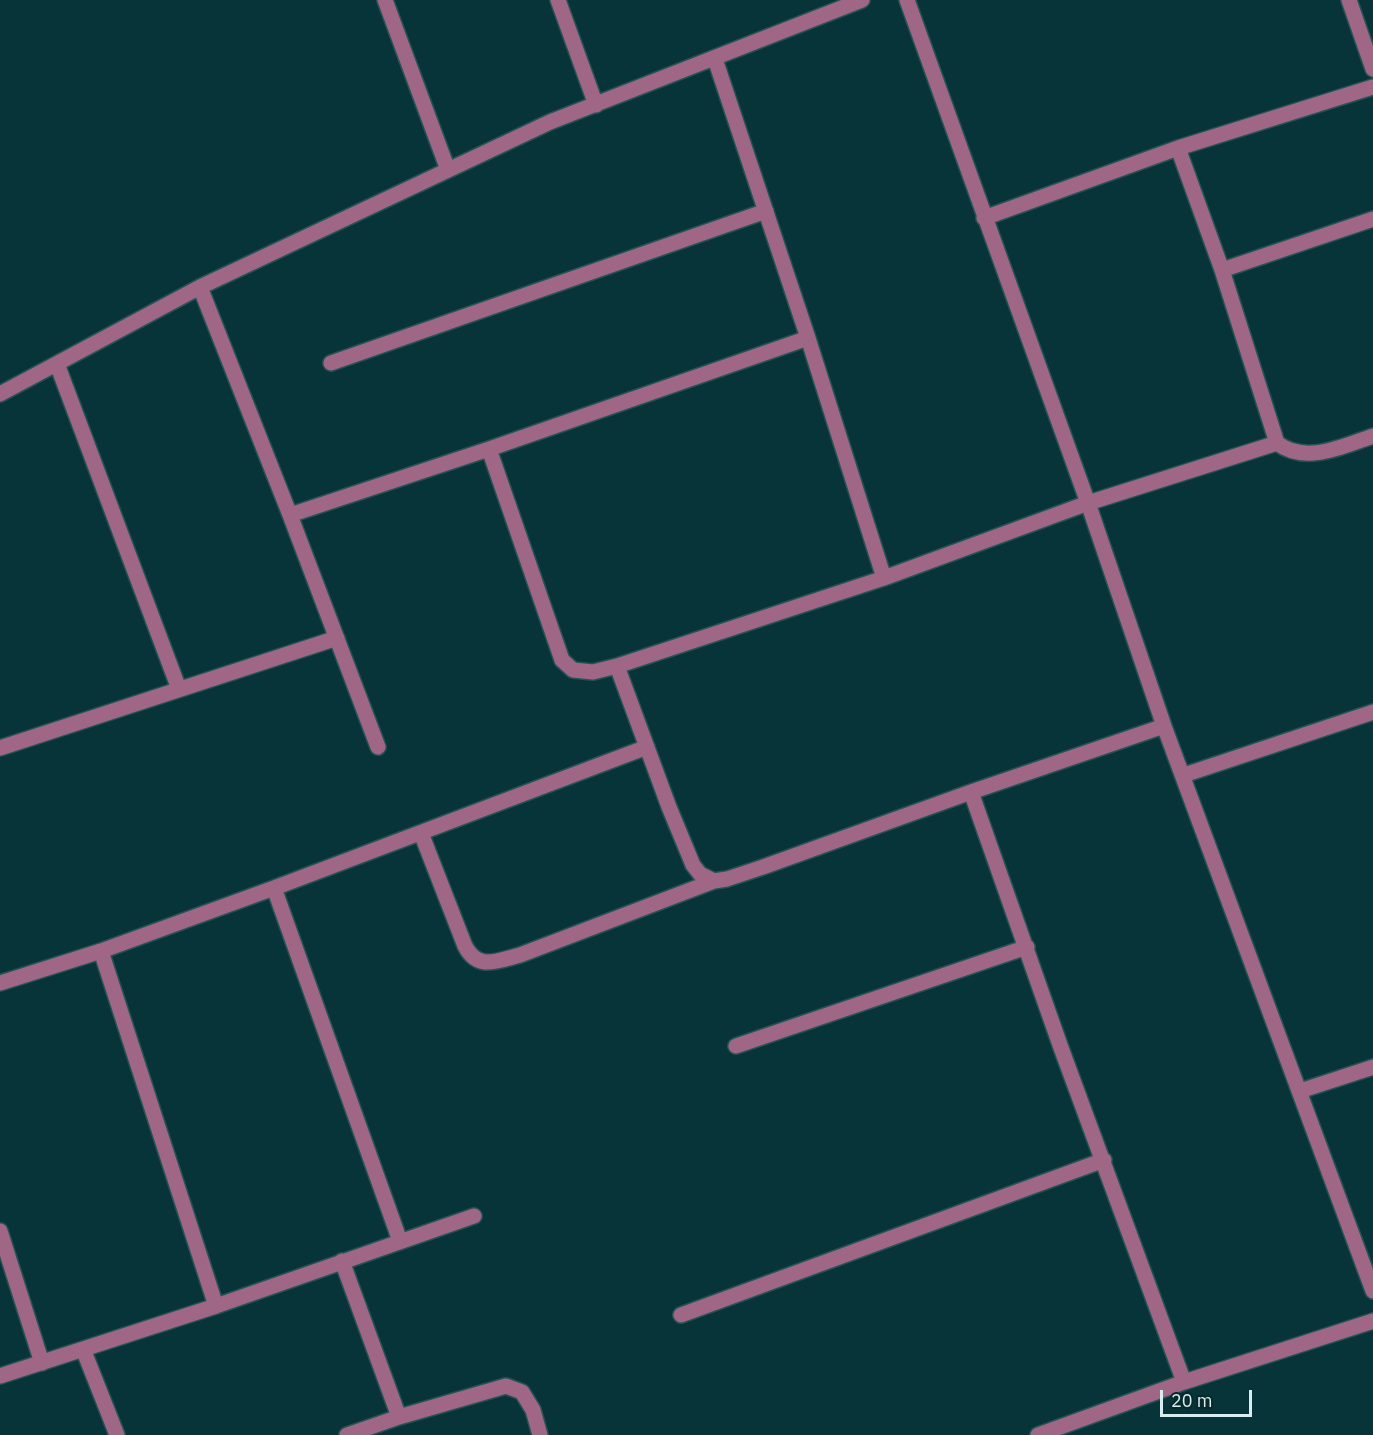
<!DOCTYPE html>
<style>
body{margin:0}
#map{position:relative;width:1373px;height:1435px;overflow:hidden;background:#063438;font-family:"IBM Plex Sans",sans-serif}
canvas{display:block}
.scale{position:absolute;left:1160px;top:1390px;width:92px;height:27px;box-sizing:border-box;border:3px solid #d7edef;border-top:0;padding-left:8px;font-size:18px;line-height:21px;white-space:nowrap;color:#d7edef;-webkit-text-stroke:4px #07292c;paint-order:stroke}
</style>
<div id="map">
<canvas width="1373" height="1435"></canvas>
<div class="scale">20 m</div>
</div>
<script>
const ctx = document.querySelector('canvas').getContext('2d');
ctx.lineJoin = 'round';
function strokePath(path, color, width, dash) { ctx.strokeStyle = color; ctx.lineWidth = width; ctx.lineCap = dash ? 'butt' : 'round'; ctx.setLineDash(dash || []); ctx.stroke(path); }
const minor = new Path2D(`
 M385 0 448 170
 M558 0 596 105
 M907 0 1088 503 1164 726 1373 1291
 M1349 0 1373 69
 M715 59 808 338 884 578
 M1178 148 1222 270 1277 443C1306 465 1343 446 1373 436
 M984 218 1178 148 1373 87
 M1222 270 1373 219
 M200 287 290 515 378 747
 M331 363 766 211
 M57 364 179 689
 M0 394 200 287 550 122 862 0
 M489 449 562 660 573 670 593 672 617 666 884 578 1088 503 1277 443
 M290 515 489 449 808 338
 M617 666 669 807 693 865 700 874 714 881 727 879 763 867 971 792 1164 726
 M0 748 337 638
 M1184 775 1373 712
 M971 792 1060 1045 1184 1382
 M421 833 465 946C478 971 497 961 520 955L714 881
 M101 951 216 1306
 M0 983 101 951 274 888
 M736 1046 1027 947
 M1300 1091 1373 1067
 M0 1231 42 1363
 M400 1241 274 888 647 747
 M342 1261 399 1417
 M681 1315 1104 1160
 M83 1349 117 1435
 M0 1376 216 1306 474 1216
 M347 1435 399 1417 506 1386 522 1392 533 1410 540 1435
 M1038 1435 1184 1382 1373 1321`);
strokePath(minor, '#275255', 18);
strokePath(minor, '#9f6685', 15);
</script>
